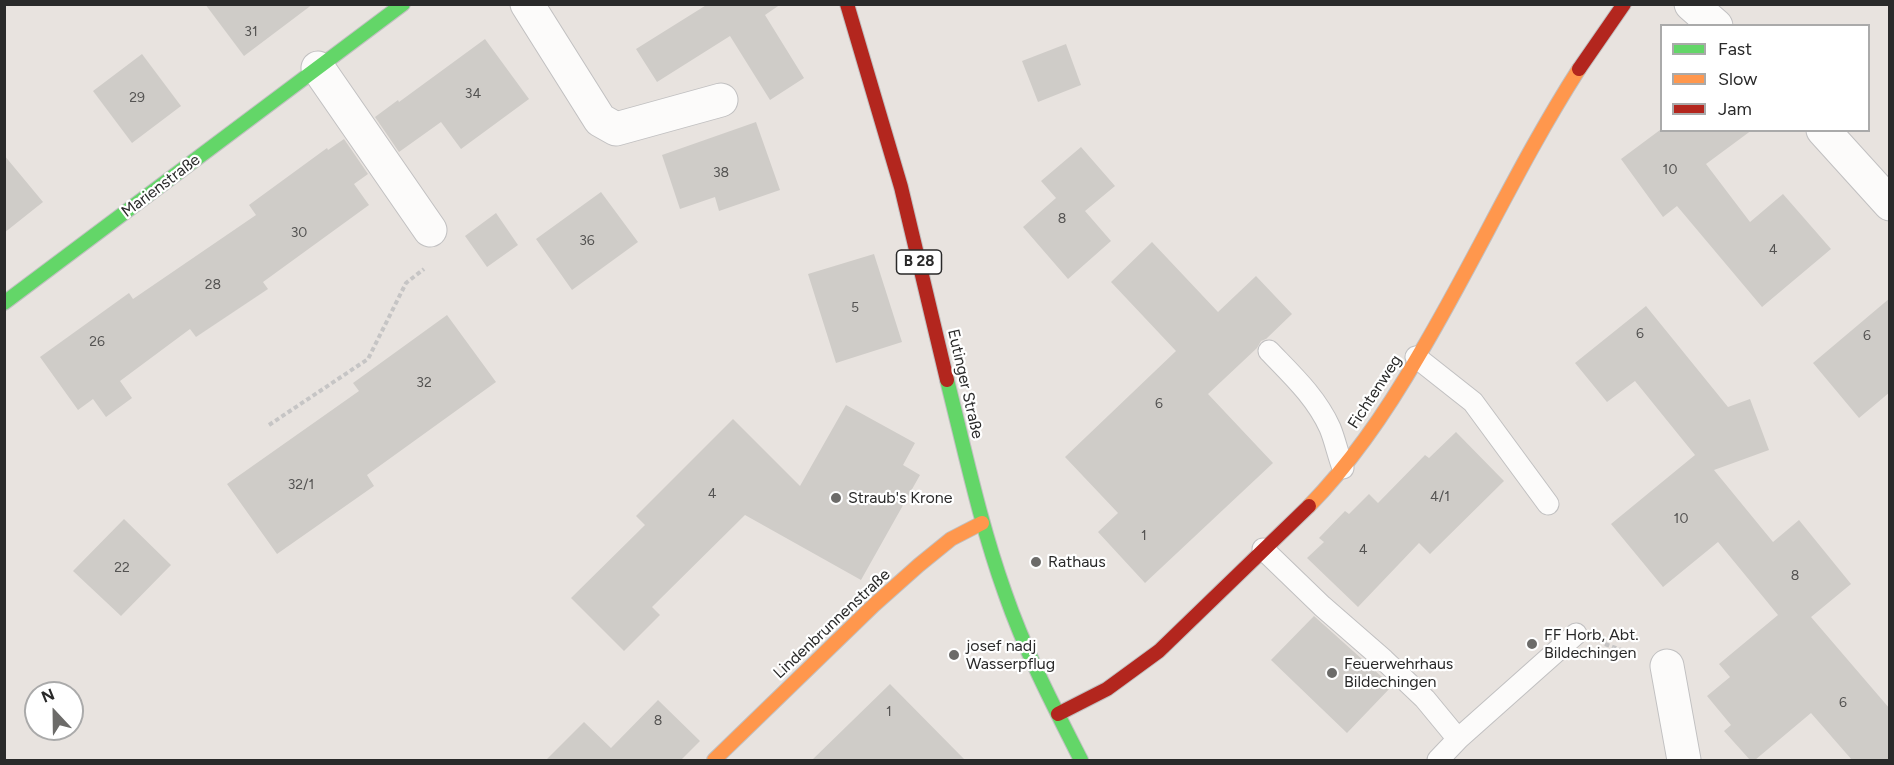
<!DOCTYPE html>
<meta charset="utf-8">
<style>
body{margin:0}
#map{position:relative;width:1894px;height:765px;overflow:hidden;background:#e8e3df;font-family:Figtree,sans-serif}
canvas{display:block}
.frame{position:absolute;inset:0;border:6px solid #2a2a2a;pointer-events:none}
.legend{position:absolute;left:1660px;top:24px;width:210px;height:108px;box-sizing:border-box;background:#fff;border:2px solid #aaa;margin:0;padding:8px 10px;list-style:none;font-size:18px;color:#2a2a2a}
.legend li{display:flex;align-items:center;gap:12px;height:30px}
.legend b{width:30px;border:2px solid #aaa}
.north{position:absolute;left:24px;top:681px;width:60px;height:60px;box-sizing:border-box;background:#fff;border:2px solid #aaa;border-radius:50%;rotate:338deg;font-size:16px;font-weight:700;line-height:24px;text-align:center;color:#2a2a2a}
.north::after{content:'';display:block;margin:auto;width:21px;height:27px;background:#6c6b69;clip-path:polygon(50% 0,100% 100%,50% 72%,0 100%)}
</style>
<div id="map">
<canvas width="1894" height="765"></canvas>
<div class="frame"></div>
<ul class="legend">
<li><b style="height:8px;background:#63d668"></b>Fast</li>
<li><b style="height:8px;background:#ff974d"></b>Slow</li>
<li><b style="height:8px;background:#b3261e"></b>Jam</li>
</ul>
<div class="north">N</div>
</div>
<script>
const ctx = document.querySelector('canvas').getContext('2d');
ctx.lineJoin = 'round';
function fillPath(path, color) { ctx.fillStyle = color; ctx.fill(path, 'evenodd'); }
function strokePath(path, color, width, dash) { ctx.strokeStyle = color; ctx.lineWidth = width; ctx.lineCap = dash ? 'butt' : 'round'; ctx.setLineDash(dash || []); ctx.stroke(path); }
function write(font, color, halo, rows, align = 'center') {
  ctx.font = font + ' Figtree,sans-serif'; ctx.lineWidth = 4.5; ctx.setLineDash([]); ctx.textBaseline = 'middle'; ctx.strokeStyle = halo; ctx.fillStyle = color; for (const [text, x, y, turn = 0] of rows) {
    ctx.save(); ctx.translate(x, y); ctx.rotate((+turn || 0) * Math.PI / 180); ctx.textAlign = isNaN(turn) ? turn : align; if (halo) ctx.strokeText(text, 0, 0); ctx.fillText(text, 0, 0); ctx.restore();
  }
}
const building = new Path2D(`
 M205 4H313L244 56Z
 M708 4H781L765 15 804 78 770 100 730 36 657 82 636 49Z
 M485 39 529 99 461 149 441 122 399 152 375 117 398 100 399 102Z
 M1066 44 1081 85 1038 102 1022 61Z
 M142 54 181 106 132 143 93 91Z
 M756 122 780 190 719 211 715 197 680 209 662 155Z
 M1660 130H1752L1706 164 1750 222 1783 194 1831 249 1762 307 1677 206 1663 217 1621 159Z
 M344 139 368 174 354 184 369 205 263 282 268 289 196 337 190 329 120 381 132 398 106 417 93 399 78 410 40 357 129 293 133 299 256 215 249 205 327 148 328 150Z
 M1081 147 1115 186 1085 211 1111 241 1068 279 1023 227 1056 198 1041 181Z
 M4 155 43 202 4 233Z
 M601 192 638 242 572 290 536 239Z
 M496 213 518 245 487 267 465 236Z
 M1152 242 1218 312 1256 276 1292 314 1266 339 1261 341 1257 348 1208 394 1273 463 1145 583 1098 532 1118 513 1065 457 1176 351 1111 282Z
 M874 254 902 342 836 363 808 274Z
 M1890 298V392L1859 418 1813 363Z
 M1646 306 1728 407 1750 399 1769 450 1714 470 1773 542 1799 520 1851 584 1811 617 1890 709V760H1852L1811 713 1755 760H1750L1724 731 1731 725 1707 696 1730 677 1719 664 1778 615 1718 542 1663 587 1611 524 1695 455 1635 381 1607 402 1575 363Z
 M447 315 496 382 367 475 374 486 277 554 227 484 359 391 353 383Z
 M846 405 915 443 903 465 920 475 861 580 745 515 652 607 660 615 624 651 571 598 645 525 636 516 733 419 800 486Z
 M1456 432 1504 481 1430 554 1419 543 1358 607 1307 558 1324 542 1319 538 1345 511 1349 514 1369 494 1378 503 1425 455 1429 458Z
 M124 519 171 565 121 616 73 571Z
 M1314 616 1392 686 1347 733 1271 660Z
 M890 684 965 760H812Z
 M658 700 700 741 681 760H546L584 722 611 748Z`);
const path = new Path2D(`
 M269 425 368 359 406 283 424 269
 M1605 644 1632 654`);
const lane = new Path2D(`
 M1269 351C1292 375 1316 397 1330 428 1335 440 1338 455 1343 468
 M1416 357 1473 402 1548 504
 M1263 549 1322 606 1384 660 1425 699 1458 739 1576 634
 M1438 760 1458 739`);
const street = new Path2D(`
 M527 4 600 120 616 129 721 100
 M1691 4 1716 26
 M318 68 430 230
 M1823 130 1890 204
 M1667 666 1684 760`);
const fast = new Path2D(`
 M4 303 403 4
 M947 380C965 451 980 523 1005 593 1025 651 1053 705 1081 760`);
const slow = new Path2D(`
 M1309 506C1353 461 1388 409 1419 355 1475 261 1520 161 1579 69
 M714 760 874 605 919 565 951 539 982 523`);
const jam = new Path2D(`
 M847 4 901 187 947 380
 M1579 69 1624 4
 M1058 714 1107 689 1159 651 1309 506`);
const markers = [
 [836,498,6,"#6c6b69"],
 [1036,562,6,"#6c6b69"],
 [1532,644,6,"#6c6b69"],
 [954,655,6,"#6c6b69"],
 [1332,673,6,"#6c6b69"]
];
const numberNames = [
 ["31",251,32],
 ["34",473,94],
 ["29",137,98],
 ["10",1670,170],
 ["38",721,173],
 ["8",1062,219],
 ["30",299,233],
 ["36",587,241],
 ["4",1773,250],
 ["28",213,285],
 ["5",855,308],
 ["6",1640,334],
 ["6",1867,336],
 ["26",97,342],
 ["32",424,383],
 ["6",1159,404],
 ["32/1",301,485],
 ["4",712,494],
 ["4/1",1440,497],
 ["10",1681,519],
 ["1",1144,536],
 ["4",1363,550],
 ["22",122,568],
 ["8",1795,576],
 ["6",1843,703],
 ["1",889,712],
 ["8",658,721]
];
const shields = [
 [919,262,45]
];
const shieldNames = [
 ["B 28",919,262]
];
const streetNames = [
 ["Marienstraße",161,186,-37],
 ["Eutinger Straße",965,384,77],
 ["Fichtenweg",1375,392,-57],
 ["Lindenbrunnenstraße",832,624,-43]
];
const poiNames = [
 ["Straub's Krone",848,498],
 ["Rathaus",1048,562],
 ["FF Horb, Abt.",1544,635],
 ["Bildechingen",1544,653],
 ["josef nadj",966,646],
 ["Wasserpflug",966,664],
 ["Feuerwehrhaus",1344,664],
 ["Bildechingen",1344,682]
];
fillPath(building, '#cfccc8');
strokePath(lane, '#c1c0c1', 23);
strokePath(street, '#c1c0c1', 35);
strokePath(fast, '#c1c0c1', 16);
strokePath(slow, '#c1c0c1', 16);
strokePath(jam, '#c1c0c1', 16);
strokePath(path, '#c6c5c5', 4, [4.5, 3]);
strokePath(lane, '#fcfbfa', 21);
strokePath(street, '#fcfbfa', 33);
strokePath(fast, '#63d668', 14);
strokePath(slow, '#ff974d', 14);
strokePath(jam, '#b3261e', 14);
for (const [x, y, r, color] of markers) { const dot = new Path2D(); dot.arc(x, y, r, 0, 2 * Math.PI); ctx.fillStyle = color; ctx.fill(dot); strokePath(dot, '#fff', 2); }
write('14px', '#545352', null, numberNames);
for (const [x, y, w] of shields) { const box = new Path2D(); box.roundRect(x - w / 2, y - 12, w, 24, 4.5); ctx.fillStyle = '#fff'; ctx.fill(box); strokePath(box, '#2a2a2a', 1.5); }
write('bold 15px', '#2a2a2a', null, shieldNames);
write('16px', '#2a2a2a', '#fff', streetNames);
write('16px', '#2a2a2a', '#fff', poiNames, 'left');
</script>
